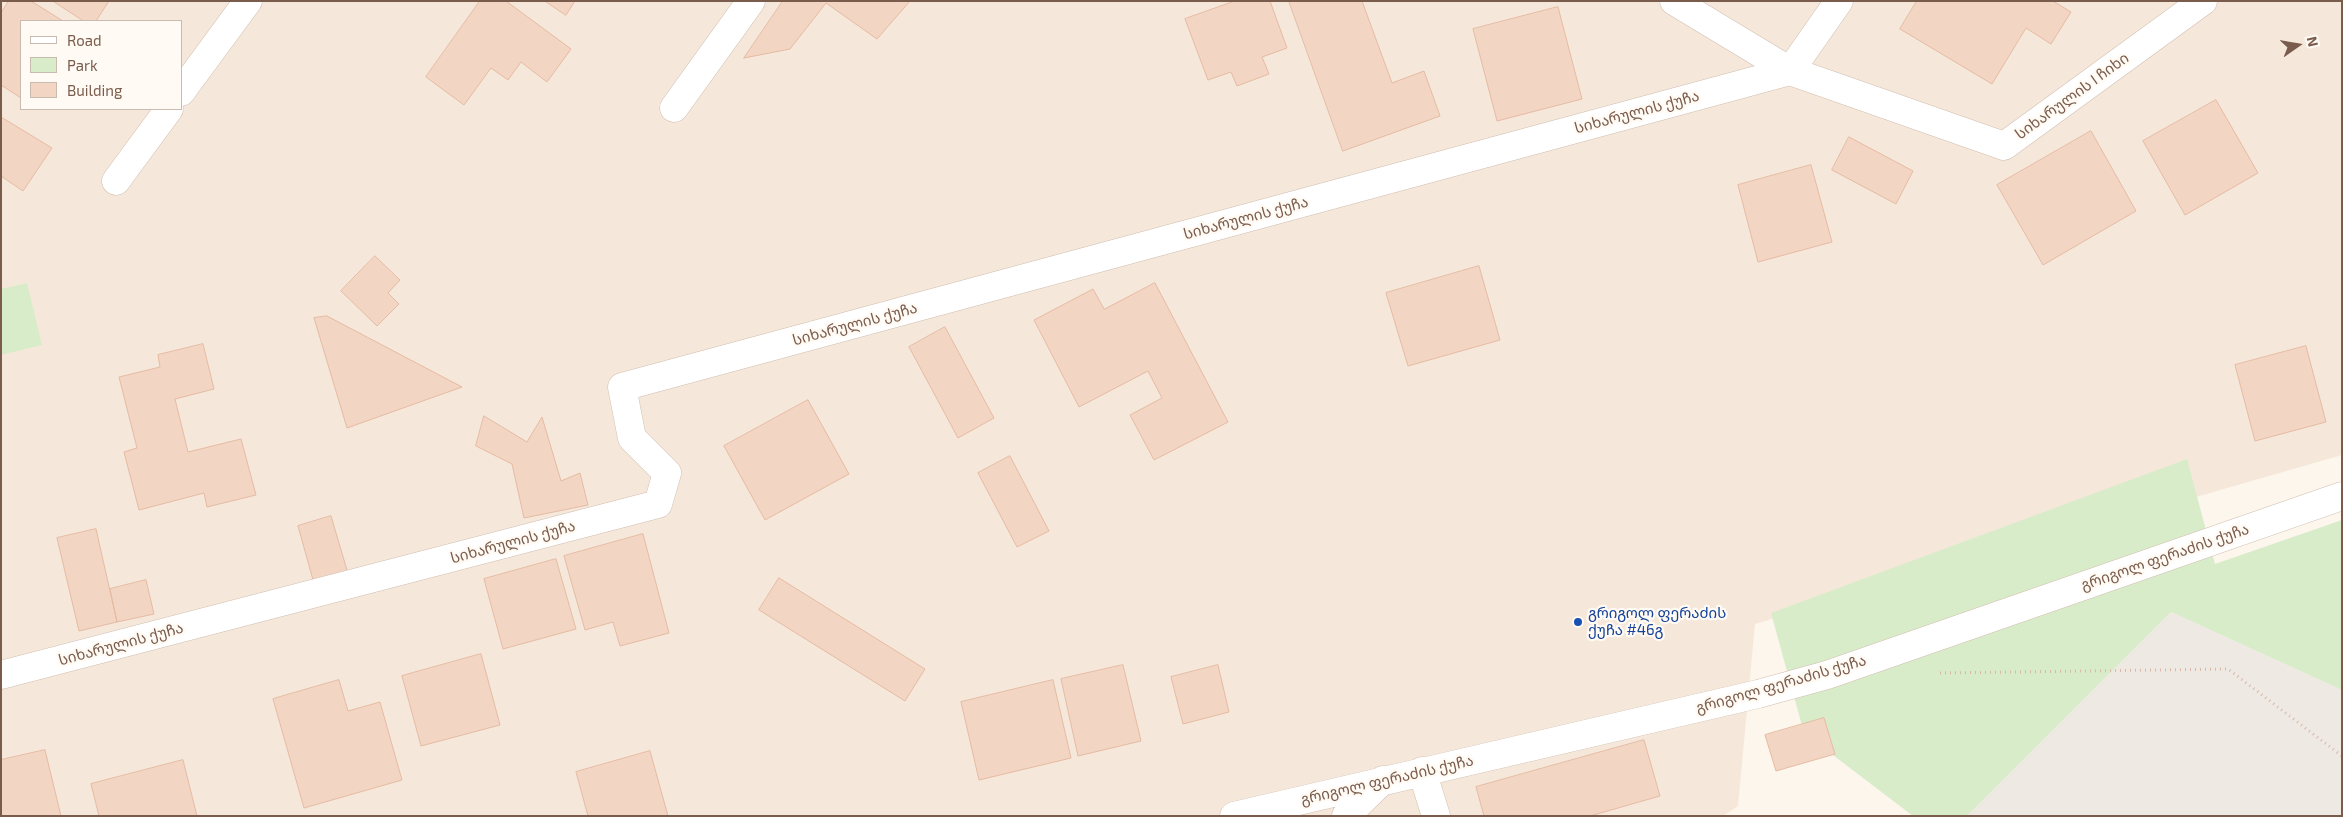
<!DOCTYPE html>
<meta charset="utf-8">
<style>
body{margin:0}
#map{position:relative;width:2343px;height:817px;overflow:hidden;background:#fdf6ec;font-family:"Exo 2",sans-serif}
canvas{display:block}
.frame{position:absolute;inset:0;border:2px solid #7a5c4d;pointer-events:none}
.legend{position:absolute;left:20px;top:20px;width:162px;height:90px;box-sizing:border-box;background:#fffaf3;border:1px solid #cabbb1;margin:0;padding:6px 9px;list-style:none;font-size:15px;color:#7a5c4d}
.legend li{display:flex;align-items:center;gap:10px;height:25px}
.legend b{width:25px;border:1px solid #cabbb1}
.north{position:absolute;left:2273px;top:20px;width:50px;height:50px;-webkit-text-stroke:4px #fffaf3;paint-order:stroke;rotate:77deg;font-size:14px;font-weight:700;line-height:20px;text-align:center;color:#7a5c4d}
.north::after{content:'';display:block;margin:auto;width:18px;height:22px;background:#7a5c4d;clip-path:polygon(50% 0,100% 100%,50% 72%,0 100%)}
</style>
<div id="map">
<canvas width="2343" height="817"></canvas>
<div class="frame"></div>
<ul class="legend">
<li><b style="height:6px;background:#fff"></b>Road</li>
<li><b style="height:14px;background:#d8ecc9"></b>Park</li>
<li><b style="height:14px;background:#f3d5c3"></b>Building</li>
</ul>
<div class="north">N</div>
</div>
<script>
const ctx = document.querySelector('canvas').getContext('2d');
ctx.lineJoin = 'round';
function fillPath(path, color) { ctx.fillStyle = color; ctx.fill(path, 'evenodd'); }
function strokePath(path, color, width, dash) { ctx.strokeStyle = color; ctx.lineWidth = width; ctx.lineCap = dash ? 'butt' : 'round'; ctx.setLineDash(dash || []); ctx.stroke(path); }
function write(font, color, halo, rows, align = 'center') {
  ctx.font = font + ' "Exo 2","Noto Sans Georgian",sans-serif'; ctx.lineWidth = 4.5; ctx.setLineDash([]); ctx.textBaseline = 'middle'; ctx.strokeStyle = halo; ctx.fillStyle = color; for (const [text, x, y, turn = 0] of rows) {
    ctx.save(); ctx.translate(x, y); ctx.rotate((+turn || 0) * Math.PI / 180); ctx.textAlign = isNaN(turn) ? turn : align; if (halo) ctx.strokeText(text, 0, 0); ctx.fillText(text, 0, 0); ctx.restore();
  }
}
const residential = new Path2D(`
 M1 1H2342V455L1755 624 1738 806 1723 816H1ZM21 21H181V109H21Z`);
const industrial = new Path2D(`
 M2171 612 2342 690V816H1967Z`);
const green = new Path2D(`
 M27 283 42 345 1 355V289Z
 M2187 459 2215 564 2342 520V690L2171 612 1967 816H1913L1804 733 1771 613Z`);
const building = new Path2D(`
 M9 1H31L63 21H21V98L1 85V13Z
 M53 1H109L96 21H84Z
 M480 1H506L571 49 547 82 521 62 508 80 491 68 464 105 426 77Z
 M545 1H575L566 15Z
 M783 1H910L877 39 826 3 790 49 744 58Z
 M1235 1H1270L1287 48 1262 57 1269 74 1237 86 1231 72 1208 80 1185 19Z
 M1289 1H1362L1392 83 1424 71 1440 116 1343 151Z
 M1917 1H2053L2071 12 2051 44 2026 28 1992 84 1900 29Z
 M1558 7 1582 99 1497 121 1473 29Z
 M2216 100 2258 173 2185 215 2143 141Z
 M1 117 52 148 23 191 1 176Z
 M2091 131 2136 211 2043 265 1997 185Z
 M1849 137 1913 171 1896 204 1832 170Z
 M1811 165 1832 242 1758 262 1738 185Z
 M375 256 400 280 388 293 399 304 377 326 341 291Z
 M1479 266 1500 340 1408 366 1386 293Z
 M1155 283 1228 422 1154 460 1130 415 1162 398 1148 371 1079 407 1034 320 1093 289 1104 309Z
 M327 316 462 387 347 428 314 318Z
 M945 327 994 418 958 438 909 347Z
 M203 344 214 389 175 399 188 452 241 439 256 495 207 507 204 493 139 510 124 452 137 448 119 377 160 367 158 355Z
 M2306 346 2326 422 2255 441 2235 365Z
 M808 400 849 474 765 520 724 446Z
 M484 416 527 442 542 417 561 481 580 473 588 505 524 518 512 464 476 446Z
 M1010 456 1049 531 1017 547 978 473Z
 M331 516 349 577 315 587 298 526Z
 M96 529 117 622 79 631 57 538Z
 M643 534 669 633 620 646 613 622 585 630 564 556Z
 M556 559 576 629 503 649 484 579Z
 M779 578 925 669 905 701 759 610Z
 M146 580 154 614 117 622 110 589Z
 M481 654 500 725 421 746 402 676Z
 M1123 665 1141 741 1078 756 1061 679Z
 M1218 665 1229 712 1183 724 1171 677Z
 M339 680 348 711 380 702 402 780 304 808 273 699Z
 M1053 680 1071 758 979 780 961 702Z
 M1824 718 1835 754 1776 771 1765 735Z
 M1644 740 1660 796 1590 816H1484L1476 787Z
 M45 750 61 816H1V760Z
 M650 751 668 816H588L576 772Z
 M183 760 197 816H99L91 784Z`);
const path = new Path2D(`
 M1940 673 2228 669 2342 756`);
const minor = new Path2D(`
 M1674 1 1790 71 2004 146 2203 1
 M181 92 248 1
 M674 108 751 1
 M116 181 169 109
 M1 675 658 504 667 473 632 438 622 387 1790 71 1839 1
 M1422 771 1436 816
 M1234 816 1758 694 1827 675 2342 496
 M1346 816 1383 780`);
const markers = [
 [1578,622,5,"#1a4fb4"]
];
const streetNames = [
 ["სიხარულის I ჩიხი",2072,96,-36],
 ["სიხარულის ქუჩა",1637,112,-15],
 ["სიხარულის ქუჩა",1246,218,-15],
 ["სიხარულის ქუჩა",855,324,-15],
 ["სიხარულის ქუჩა",513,542,-15],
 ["გრიგოლ ფერაძის ქუჩა",2165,557,-19],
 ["სიხარულის ქუჩა",121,644,-15],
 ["გრიგოლ ფერაძის ქუჩა",1781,684,-16],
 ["გრიგოლ ფერაძის ქუჩა",1387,780,-13]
];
const transitNames = [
 ["გრიგოლ ფერაძის",1588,613],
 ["ქუჩა #46გ",1588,630]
];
fillPath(residential, '#f5e8da');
fillPath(industrial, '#efe9e4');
fillPath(green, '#d8ecc9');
fillPath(building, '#f3d5c3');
strokePath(building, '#e6bba3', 1);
strokePath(minor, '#d1beb0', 29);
strokePath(path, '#d9b8a5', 3, [1, 4]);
strokePath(minor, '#fff', 28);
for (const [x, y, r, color] of markers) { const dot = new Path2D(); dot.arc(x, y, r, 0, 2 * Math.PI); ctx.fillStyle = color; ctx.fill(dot); strokePath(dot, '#fffaf3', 2); }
write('15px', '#7a5c4d', '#fffaf3', streetNames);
write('15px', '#164399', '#fffaf3', transitNames, 'left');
</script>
